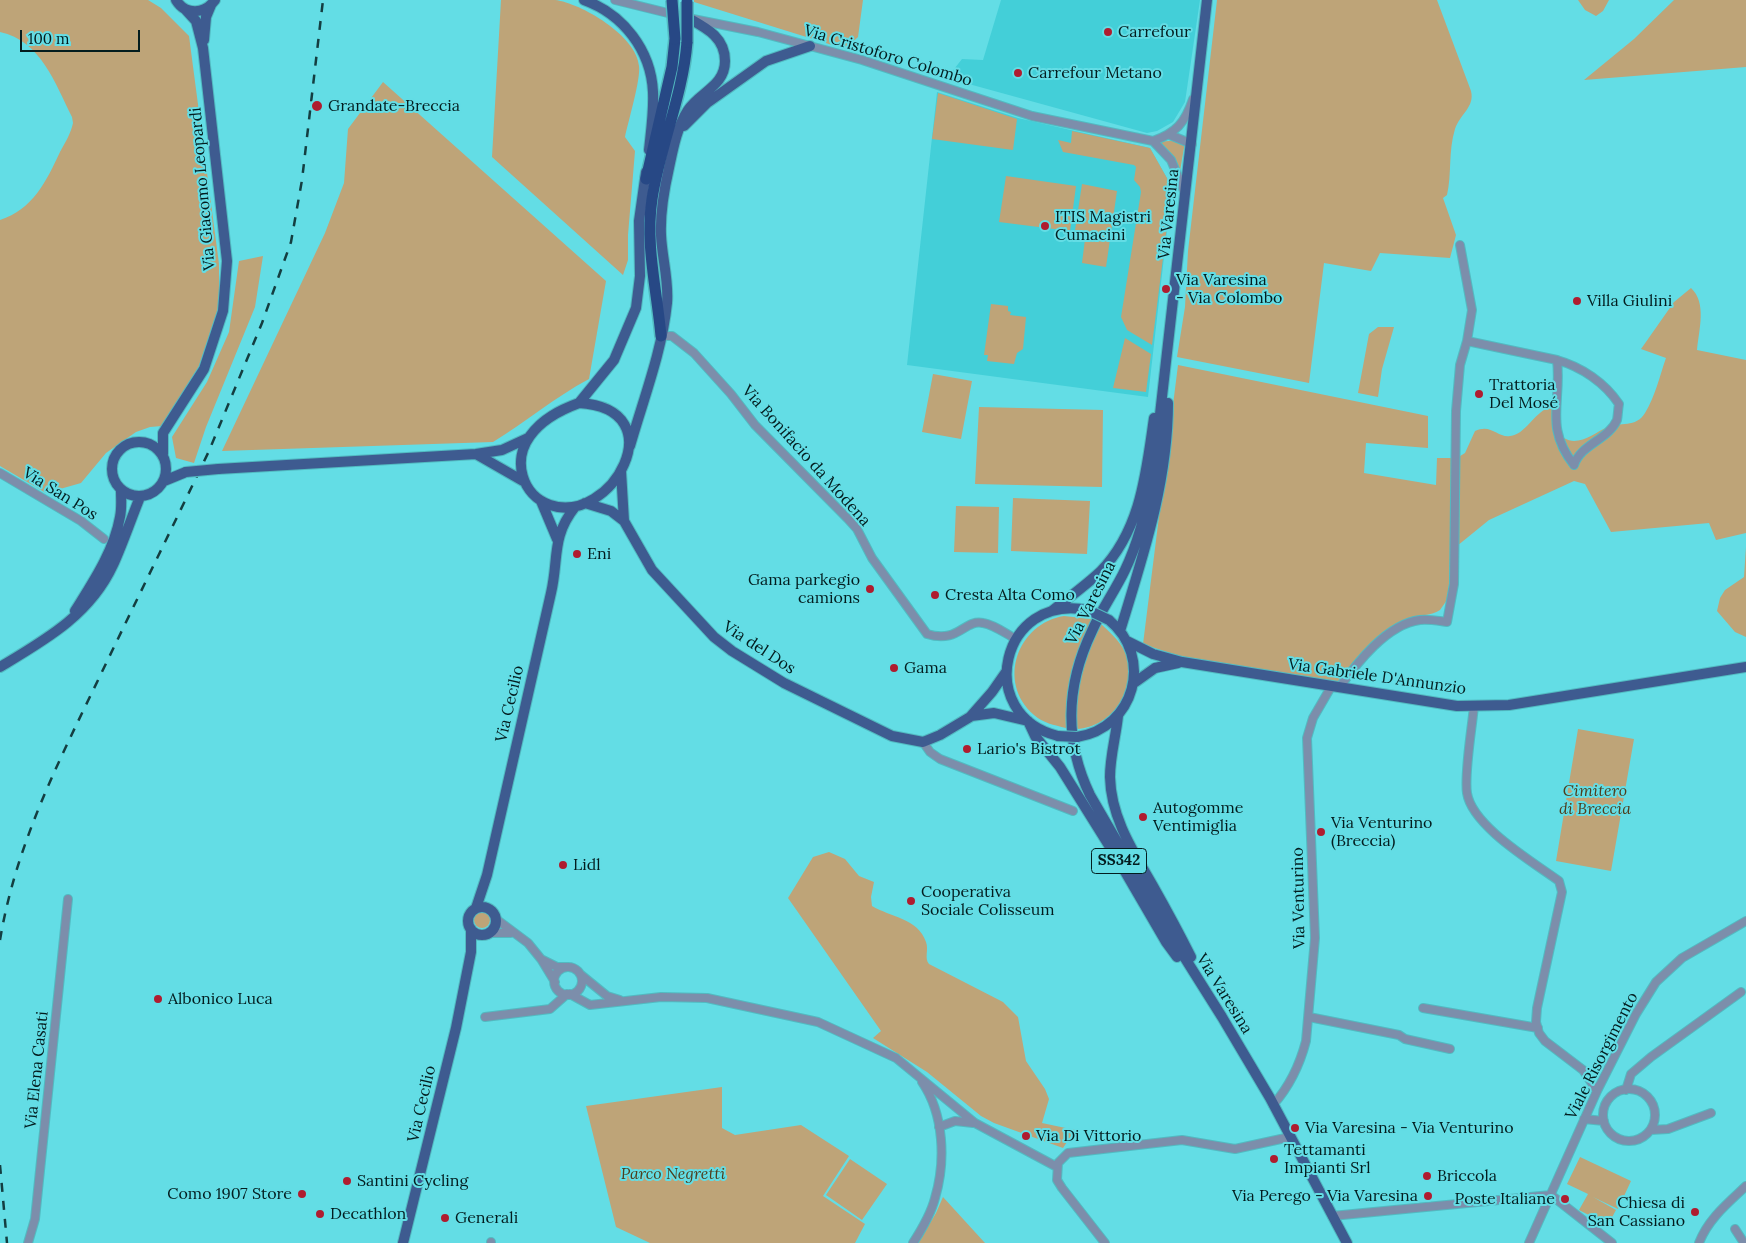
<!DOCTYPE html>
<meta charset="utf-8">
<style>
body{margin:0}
#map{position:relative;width:1746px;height:1243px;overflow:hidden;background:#63dde5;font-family:Lora,serif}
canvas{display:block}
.scale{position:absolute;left:20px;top:30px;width:120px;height:22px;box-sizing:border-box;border:2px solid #031d1f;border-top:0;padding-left:6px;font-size:15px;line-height:18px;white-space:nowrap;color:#031d1f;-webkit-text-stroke:4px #63dde5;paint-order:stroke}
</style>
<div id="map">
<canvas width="1746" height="1243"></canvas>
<div class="scale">100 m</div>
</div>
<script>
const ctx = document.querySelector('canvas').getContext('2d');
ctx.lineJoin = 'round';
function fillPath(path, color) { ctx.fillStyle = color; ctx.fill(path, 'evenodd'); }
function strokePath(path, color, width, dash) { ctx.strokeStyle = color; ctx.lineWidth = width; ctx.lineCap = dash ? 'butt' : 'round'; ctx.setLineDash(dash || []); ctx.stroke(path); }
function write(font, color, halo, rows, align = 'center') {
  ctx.font = font + ' Lora,serif'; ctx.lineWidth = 4; ctx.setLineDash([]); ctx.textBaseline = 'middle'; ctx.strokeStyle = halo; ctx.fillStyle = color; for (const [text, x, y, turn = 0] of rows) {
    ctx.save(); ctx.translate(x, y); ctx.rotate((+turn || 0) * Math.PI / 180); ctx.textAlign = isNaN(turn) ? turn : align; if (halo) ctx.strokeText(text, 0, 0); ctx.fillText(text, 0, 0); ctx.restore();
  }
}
const built = new Path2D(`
 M1001 0H1200L1185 102 1173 122 1157 131 1147 133 947 78 962 59 983 60Z
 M937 92 1018 118 1150 148 1172 187 1148 397 907 365Z`);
const green = new Path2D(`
 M0 0H148L161 8 189 36 219 264V306L199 366 162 426 150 427 136 432 106 453 81 483 46 493 0 466V220C33 209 46 182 60 152 65 143 71 133 73 123L72 117C55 83 41 41 0 32Z
 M501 0C519 0 538 0 555 0 581 3 637 36 639 66 641 79 628 122 625 137L635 151 628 235V260L623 275 492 157Z
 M694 0H863L858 37 845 49 694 2Z
 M1217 0H1437L1471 91C1475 107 1460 114 1455 129 1448 152 1452 174 1447 195L1443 198 1456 235 1450 258 1380 253 1371 271 1324 263 1309 383 1177 357 1185 307 1188 251Z
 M1578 0H1609L1603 11 1596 16 1585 10Z
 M1674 0H1746V67L1584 80 1634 39Z
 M383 82 606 281 589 379C555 397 526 422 493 442L222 451 325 233 344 183 348 129Z
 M938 93 1017 119 1013 150 932 139Z
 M1072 131 1150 148 1172 187 1152 345 1127 330 1121 317 1141 192 1140 187 1134 180 1136 167 1134 165 1063 152 1058 140 1071 143Z
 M1179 140 1185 142 1180 171 1171 154 1158 142Z
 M1006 176 1076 186 1070 231 999 222Z
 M1082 184 1117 191 1106 267 1082 263 1085 239 1074 237Z
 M263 256 255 307 206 427 194 463 176 458 172 437 207 382 229 332 239 261Z
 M1691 288C1707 303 1699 329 1697 350L1746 360V533L1716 540 1709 523 1611 532 1585 484 1574 481 1489 520 1457 546V458L1465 453 1475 431C1491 423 1498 438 1510 436 1526 434 1533 414 1548 408L1555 409 1564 438C1578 447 1595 433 1607 427 1620 422 1636 428 1645 413 1655 397 1660 375 1666 358L1641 349 1674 302Z
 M991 304 1008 306V311L1011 312 1010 315 1026 317 1023 349 1017 353 1014 364 987 361 988 355H984Z
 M1378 327H1394L1382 369 1378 397 1358 393 1369 334Z
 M1125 338 1151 354 1146 392 1113 388Z
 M1178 365 1428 416V448L1366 443 1364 473 1436 485 1437 458H1454L1449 584 1447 600 1440 610C1431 616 1417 615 1407 619 1377 631 1358 657 1340 682L1179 656 1143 644Z
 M933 374 972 381 961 439 922 432Z
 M979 407 1103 410 1102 487 975 484Z
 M1013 498 1090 501 1087 554 1011 551Z
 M956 506 999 507 998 553 954 552Z
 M1746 547V637L1735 632 1717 611 1720 598 1725 590 1744 577Z
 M1064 616 1092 619C1073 657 1065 685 1066 728 1054 725 1043 723 1034 715 996 682 1018 623 1064 616Z
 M1101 624C1112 634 1122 643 1127 657 1138 691 1111 727 1077 729 1074 692 1084 656 1101 624Z
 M1578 729 1634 739 1611 871 1556 861Z
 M829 852 845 859 859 876 874 882 871 897 872 906C890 917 918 918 926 942 929 950 924 958 929 964L1003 1002 1018 1017 1026 1061 1045 1089 1049 1099 1042 1123 1075 1130 1063 1148 994 1123 981 1116 927 1072 873 1038 881 1031 788 898 813 857Z
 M474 920a8 8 0 1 1 16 0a8 8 0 1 1-16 0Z
 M722 1087V1128L735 1135 801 1125 849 1156 823 1196 865 1224 855 1243H650L616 1227 586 1106Z
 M1580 1157 1631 1181 1618 1209 1593 1197 1616 1210 1608 1225 1579 1210 1588 1194 1567 1184Z
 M850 1159 887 1184 862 1220 826 1195Z
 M943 1197 985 1243H918L936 1213Z`);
const minor = new Path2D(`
 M615 0 688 18 758 32 862 60 1032 116 1153 141C1176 133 1185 123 1193 99
 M1170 135 1192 144
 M1153 141 1171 160 1184 191
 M1460 245 1472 310 1467 341
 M661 336H672L694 353 731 394 755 425 848 519 857 529 872 558 927 634C959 644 964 619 983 623 995 625 1006 634 1016 639
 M1557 360C1582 367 1605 383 1619 404 1618 409 1618 415 1617 420 1608 440 1581 444 1574 465
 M0 473 81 521 104 539
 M1339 688C1357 663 1387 624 1420 620 1429 619 1439 621 1447 622L1454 584 1456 411 1460 365 1467 341 1557 360C1562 402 1544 427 1574 465
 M1474 706C1472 728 1464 774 1467 793 1472 826 1533 862 1559 881L1562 892 1537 1008 1536 1022 1539 1033 1545 1041 1583 1070 1597 1091
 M923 742 930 752 940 759 1073 811
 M496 919 528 943 541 959
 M489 933H511
 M554 981a14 14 0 1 1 28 0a14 14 0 1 1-28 0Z
 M580 974 607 996 620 1000
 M555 982 541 959 557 967H566
 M570 994 590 1005 661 997 707 998 818 1022 896 1058 975 1123 1057 1167
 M1423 1008 1538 1028
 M485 1017 550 1009 567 994
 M1309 1017 1399 1035 1405 1039 1450 1049
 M1603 1115a26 26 0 1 1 52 0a26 26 0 1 1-52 0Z
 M1626 1090 1631 1074 1651 1057 1741 992
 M1273 1105C1289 1087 1300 1064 1306 1041L1315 938 1307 738 1313 718 1331 687
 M1584 1119 1604 1121
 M939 1127 955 1121 973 1123
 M1651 1130 1668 1129 1711 1113
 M1551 1195 1612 1243
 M1332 1216 1551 1195
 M1735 1229 1744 1243
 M491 1242V1243
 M28 1243 35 1219 68 899
 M913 1243C922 1229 931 1214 935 1198 946 1161 944 1114 922 1082
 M1105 1243 1062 1188 1057 1180 1058 1163 1068 1153 1182 1140 1235 1149 1290 1137
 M1529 1243 1597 1091 1636 1014 1656 982 1682 958 1746 921
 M1699 1243C1708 1219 1728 1203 1746 1186`);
const major = new Path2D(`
 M176 0C186 16 205 14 215 0
 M584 0C623 14 651 50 653 92 654 111 651 131 649 150
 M1207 0 1153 476C1147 508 1139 541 1125 570 1115 591 1101 610 1092 631 1066 685 1064 741 1090 795L1183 955 1222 1017 1270 1098 1347 1243
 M204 40 206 17 211 5
 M684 126 707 103 766 61 810 46
 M579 403 614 360 636 308 640 276 639 221 646 172
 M579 403C677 409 611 526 550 505 522 495 512 461 530 436 542 419 560 410 579 403Z
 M112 469a27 27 0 1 1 54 0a27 27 0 1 1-54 0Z
 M630 446C643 400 662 352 667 303 669 281 662 258 661 235 660 213 664 190 669 168 673 149 677 127 688 110 700 92 725 86 725 61 725 37 706 28 688 18
 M163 454V433L204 369 223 311 227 261 203 48 196 21 185 9
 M476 454 523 481
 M218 469 476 454 502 450 528 438
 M621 471 624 521 652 570 714 637 732 651 784 683 892 736 923 742 940 735 970 717 992 692 1006 672
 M164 481 186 472
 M541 501 557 539
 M585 503 611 511 624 521
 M75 611C93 582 114 551 120 517 122 508 121 499 121 490
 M1052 611C1068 598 1085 586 1100 572 1141 530 1146 473 1154 418
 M1120 631C1143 556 1168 482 1168 403
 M1127 641 1153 654 1182 662 1457 706 1509 705 1746 667
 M0 667C45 640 90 615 113 565 123 543 131 519 140 497
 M1134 683 1155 668 1178 663
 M971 716 994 713 1028 721
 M1118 716C1116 736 1110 756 1110 777 1111 818 1133 851 1153 886 1166 909 1179 933 1191 957
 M1028 721 1035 736 1060 767 1120 863 1166 942 1177 957
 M1058 736C973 715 1001 592 1088 610
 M1077 737C1135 728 1154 657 1109 620
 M468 921a14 14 0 1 1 28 0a14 14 0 1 1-28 0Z
 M476 908 487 875C508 781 529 687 551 593 559 559 551 537 575 507
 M403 1243 456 1028 471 952V929`);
const highway = new Path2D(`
 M646 179 672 67 675 39
 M661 336C657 291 645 244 652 199 660 146 683 95 687 42`);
const rail = new Path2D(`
 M0 940C16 844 58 763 100 676 136 601 173 526 209 451L262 323 291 242 302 180 323 0
 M0 1165 7 1243`);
const majorBridge = new Path2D(`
 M186 472 218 469
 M1088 610 1109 620
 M1058 736 1077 737`);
const highwayBridge = new Path2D(`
 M672 0 675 39
 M687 2V42`);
const markers = [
 [1108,32,5,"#af1c2f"],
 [1018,73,5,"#af1c2f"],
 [317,106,6,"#af1c2f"],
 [1045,226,5,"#af1c2f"],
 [1166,289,5,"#af1c2f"],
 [1577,301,5,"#af1c2f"],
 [1479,394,5,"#af1c2f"],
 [577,554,5,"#af1c2f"],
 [870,589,5,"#af1c2f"],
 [935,595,5,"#af1c2f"],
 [894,668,5,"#af1c2f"],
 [967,749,5,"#af1c2f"],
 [1143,817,5,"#af1c2f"],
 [1321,832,5,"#af1c2f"],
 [563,865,5,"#af1c2f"],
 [911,901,5,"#af1c2f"],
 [158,999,5,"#af1c2f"],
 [1295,1128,5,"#af1c2f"],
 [1026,1136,5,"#af1c2f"],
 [1274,1159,5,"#af1c2f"],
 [1427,1176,5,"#af1c2f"],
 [347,1181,5,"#af1c2f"],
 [302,1194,5,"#af1c2f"],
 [1428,1196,5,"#af1c2f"],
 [1565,1199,5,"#af1c2f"],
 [1695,1212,5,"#af1c2f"],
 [320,1214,5,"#af1c2f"],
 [445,1218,5,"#af1c2f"]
];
const shields = [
 [1119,861,55]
];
const shieldNames = [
 ["SS342",1119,861]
];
const poiNames = [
 ["Carrefour",1118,32],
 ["Carrefour Metano",1028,73],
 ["Grandate-Breccia",328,106],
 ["ITIS Magistri",1055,217],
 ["Cumacini",1055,235],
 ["Via Varesina",1176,280],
 ["- Via Colombo",1176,298],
 ["Villa Giulini",1587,301],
 ["Trattoria",1489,385],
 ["Del Mosé",1489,403],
 ["Eni",587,554],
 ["Gama parkegio",860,580,"right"],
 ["camions",860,598,"right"],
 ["Cresta Alta Como",945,595],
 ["Gama",904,668],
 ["Lario's Bistrot",977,749],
 ["Autogomme",1153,808],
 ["Ventimiglia",1153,826],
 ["Via Venturino",1331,823],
 ["(Breccia)",1331,841],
 ["Lidl",573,865],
 ["Cooperativa",921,892],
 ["Sociale Colisseum",921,910],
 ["Albonico Luca",168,999],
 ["Via Varesina - Via Venturino",1305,1128],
 ["Via Di Vittorio",1036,1136],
 ["Tettamanti",1284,1150],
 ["Impianti Srl",1284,1168],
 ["Briccola",1437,1176],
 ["Santini Cycling",357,1181],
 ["Como 1907 Store",292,1194,"right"],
 ["Via Perego - Via Varesina",1418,1196,"right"],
 ["Poste Italiane",1555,1199,"right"],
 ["Chiesa di",1685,1203,"right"],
 ["San Cassiano",1685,1221,"right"],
 ["Decathlon",330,1214],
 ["Generali",455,1218]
];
const streetNames = [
 ["Via Cristoforo Colombo",888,56,17],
 ["Via Giacomo Leopardi",203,189,-95],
 ["Via Varesina",1169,214,-84],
 ["Via Bonifacio da Modena",806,456,48],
 ["Via San Pos",60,494,32],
 ["Via Varesina",1091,603,-63],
 ["Via del Dos",759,648,33],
 ["Via Gabriele D'Annunzio",1377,677,8],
 ["Via Cecilio",510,704,-77],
 ["Via Venturino",1299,898,-91],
 ["Via Varesina",1224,994,58],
 ["Viale Risorgimento",1602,1056,-63],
 ["Via Elena Casati",37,1070,-84],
 ["Via Cecilio",422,1104,-77]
];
const parkNames = [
 ["Cimitero",1595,791],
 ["di Breccia",1595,809],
 ["Parco Negretti",673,1174]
];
fillPath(built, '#43cfd8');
fillPath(green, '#bea478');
strokePath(minor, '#52bac1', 10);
strokePath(major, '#52bac1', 12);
strokePath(highway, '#52bac1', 14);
strokePath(minor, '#7c8eab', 8);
strokePath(major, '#3e5b90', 10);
strokePath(highway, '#274885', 11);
strokePath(rail, '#143e41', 2.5, [9, 9]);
strokePath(majorBridge, '#52bac1', 12, []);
strokePath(highwayBridge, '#52bac1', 14, []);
strokePath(majorBridge, '#3e5b90', 10);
strokePath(highwayBridge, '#274885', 11);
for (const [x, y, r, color] of markers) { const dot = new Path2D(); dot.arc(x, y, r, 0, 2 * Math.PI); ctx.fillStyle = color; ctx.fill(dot); strokePath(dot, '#63dde5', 2); }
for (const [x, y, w] of shields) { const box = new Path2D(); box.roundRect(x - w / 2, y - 12.5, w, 25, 4); ctx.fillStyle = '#63dde5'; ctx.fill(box); strokePath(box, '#031d1f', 1); }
write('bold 15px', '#031d1f', null, shieldNames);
write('16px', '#031d1f', '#63dde5', poiNames, 'left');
write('16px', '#031d1f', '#63dde5', streetNames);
write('italic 16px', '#4f3d1c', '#63dde5', parkNames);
</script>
